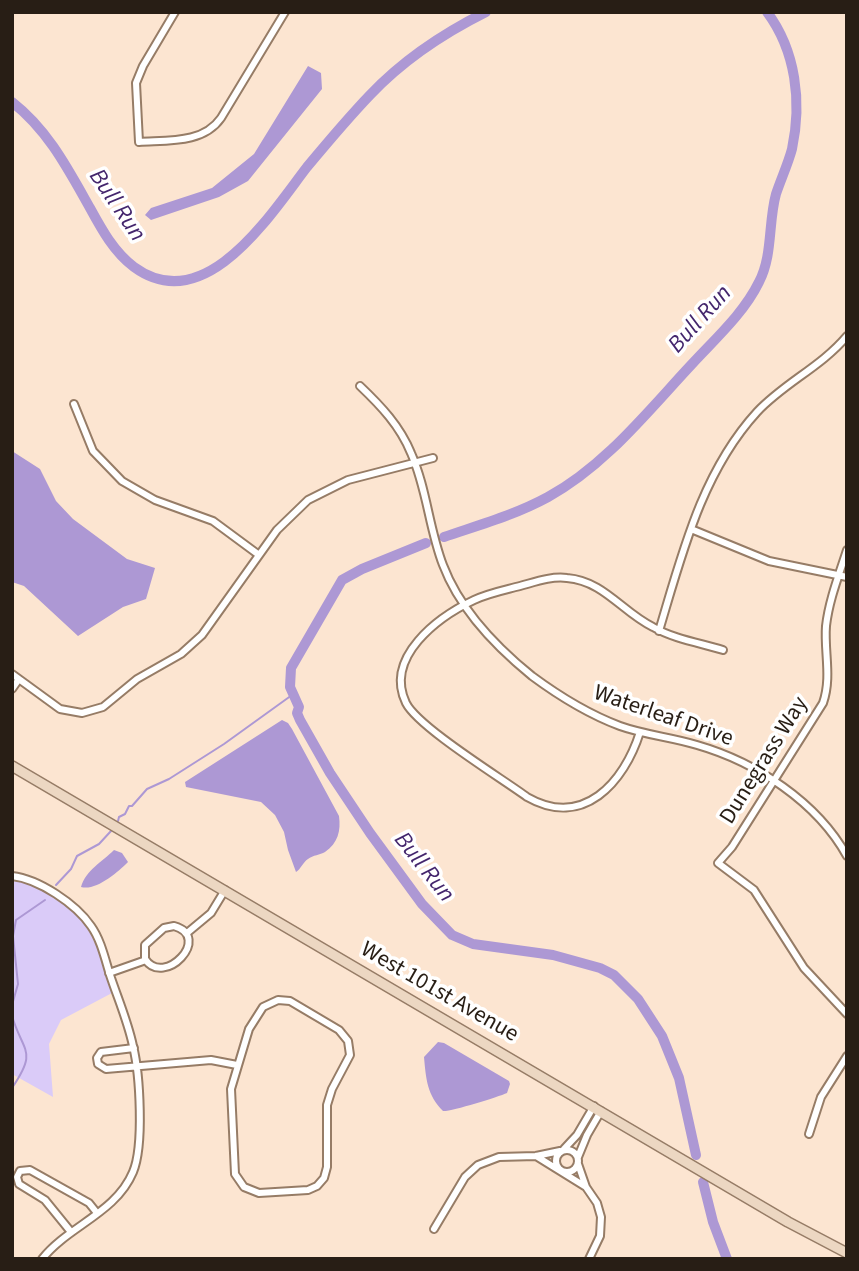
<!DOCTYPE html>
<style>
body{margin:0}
#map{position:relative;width:859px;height:1271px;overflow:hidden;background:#fce5d1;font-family:"Source Sans 3",sans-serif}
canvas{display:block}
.frame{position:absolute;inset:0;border:14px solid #281e15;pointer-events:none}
</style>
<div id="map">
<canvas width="859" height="1271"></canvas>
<div class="frame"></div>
</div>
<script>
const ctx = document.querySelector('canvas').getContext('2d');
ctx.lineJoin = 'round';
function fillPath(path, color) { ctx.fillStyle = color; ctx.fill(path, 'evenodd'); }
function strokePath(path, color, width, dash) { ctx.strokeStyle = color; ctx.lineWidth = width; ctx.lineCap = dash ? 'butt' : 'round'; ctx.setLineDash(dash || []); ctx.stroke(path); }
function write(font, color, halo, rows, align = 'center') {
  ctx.font = font + ' "Source Sans 3",sans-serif'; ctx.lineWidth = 7; ctx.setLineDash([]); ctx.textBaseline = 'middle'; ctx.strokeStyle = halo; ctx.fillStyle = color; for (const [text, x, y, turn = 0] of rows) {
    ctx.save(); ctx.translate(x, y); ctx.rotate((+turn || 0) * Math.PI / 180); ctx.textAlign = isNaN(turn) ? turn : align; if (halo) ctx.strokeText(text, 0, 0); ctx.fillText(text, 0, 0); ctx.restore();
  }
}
const green = new Path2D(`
 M12 881C36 882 78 909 89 931 100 950 105 973 112 993L61 1020 49 1044 53 1097 12 1074Z`);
const water = new Path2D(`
 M308 66 321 73 322 89 248 181 219 197 151 220 145 215 151 208 212 188 254 154Z
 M12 451 40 469 56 501 73 519 127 559 155 568 146 599 123 607 78 636 24 586 12 582Z
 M282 720 288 723 292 729 339 816C341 831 338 843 325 852 320 855 313 855 308 859 303 862 301 869 296 872L288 850 284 832 275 815 261 802 186 787 185 782Z
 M114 850 122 853 128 862C117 873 96 891 81 887 86 870 102 862 114 850Z
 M438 1042 444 1043 509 1081 510 1084 507 1093C498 1097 450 1112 443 1111 427 1095 426 1079 424 1057Z`);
const stream = new Path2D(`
 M118 821 119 817 125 814 129 806H132L147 789 169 779 224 744 292 695
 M56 885 71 869 77 856 99 844 111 831
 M12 1005 18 984 13 936 16 920 45 900
 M12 1016C23 1053 38 1050 12 1088`);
const river = new Path2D(`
 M12 102C48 130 68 169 90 208 102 230 114 252 134 267 205 319 270 215 307 167 327 143 348 118 370 95 404 59 442 34 486 12
 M444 537C479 525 515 515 548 497 605 466 648 411 692 364 715 339 744 313 759 282 773 255 768 223 776 194 781 179 788 164 792 149 802 102 796 51 767 12
 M426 543 362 569 342 580 291 668 290 687 299 707 297 713 300 720 330 773 370 833 422 904 452 935 473 944 553 955 600 968 614 975 638 999 662 1036 679 1078 696 1155
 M703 1182 713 1222 727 1259`);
const street = new Path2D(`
 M175 12 143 66 136 83 139 142C167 140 203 144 221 118L285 12
 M360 386C381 406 400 426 411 453 427 489 429 529 443 565 460 610 495 646 532 676 559 696 588 714 620 726 645 735 671 737 697 745 756 762 817 802 847 856
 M74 404 93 451 122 481 155 500 213 521 259 555
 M691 529 769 561 847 577
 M847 550C839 575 829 600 826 626 824 652 832 677 823 703L732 847 718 863 754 890 804 968 847 1014
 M659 631C682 554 702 472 757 412 784 383 821 367 847 336
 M12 674 60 709 82 713 103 707 137 679 181 654 202 635 277 530 308 500 348 480 433 458
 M12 689 19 679
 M640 732C624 783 583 829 527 797 501 778 418 727 406 703 384 657 438 617 474 600 489 593 505 590 520 586 535 582 551 576 567 578 604 581 622 612 653 627 674 639 700 643 723 650
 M12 876C39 879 76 904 91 926 101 940 105 959 110 975 118 999 128 1022 133 1046 140 1075 144 1146 133 1172 116 1213 68 1226 42 1259
 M174 926C213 937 164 988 145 959V945L164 928Z
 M187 933 211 913 225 890
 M109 973 146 960
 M278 1000 290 1001 339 1030 348 1041 350 1055 332 1089 327 1105V1167L324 1178 317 1186 308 1190 259 1193 244 1187 235 1174 231 1089 249 1029 263 1007Z
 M134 1048 101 1052 97 1058 98 1064 106 1069 211 1060 237 1065
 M809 1134 821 1097 847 1056
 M564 1149 577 1135 594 1106
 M556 1161a11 11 0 1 1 22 0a11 11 0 1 1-22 0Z
 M536 1156 586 1187
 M578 1157 587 1135 601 1111
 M578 1164 586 1187 597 1203 601 1217 600 1236 589 1259
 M434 1229 465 1177 478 1165 499 1157 536 1156 560 1151
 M71 1232 45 1200 19 1184 17 1177 20 1171 30 1170 89 1203 97 1213`);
const secondary = new Path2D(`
 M12 766 788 1222 847 1253`);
const streetNames = [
 ["Waterleaf Drive",663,717,19],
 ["Dunegrass Way",765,761,-58],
 ["West 101st Avenue",439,993,30]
];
const waterNames = [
 ["Bull Run",116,206,56],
 ["Bull Run",701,320,-48],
 ["Bull Run",423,868,52]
];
fillPath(green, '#dacbf8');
fillPath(water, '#ad98d4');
strokePath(stream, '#ad98d4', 2);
strokePath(river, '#ad98d4', 10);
strokePath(street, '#967c66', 10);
strokePath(secondary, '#967c66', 12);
strokePath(street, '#fff', 6);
strokePath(secondary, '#ecd7c2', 9);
write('23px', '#281e15', '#fff', streetNames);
write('italic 24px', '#44266d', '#fff', waterNames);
</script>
